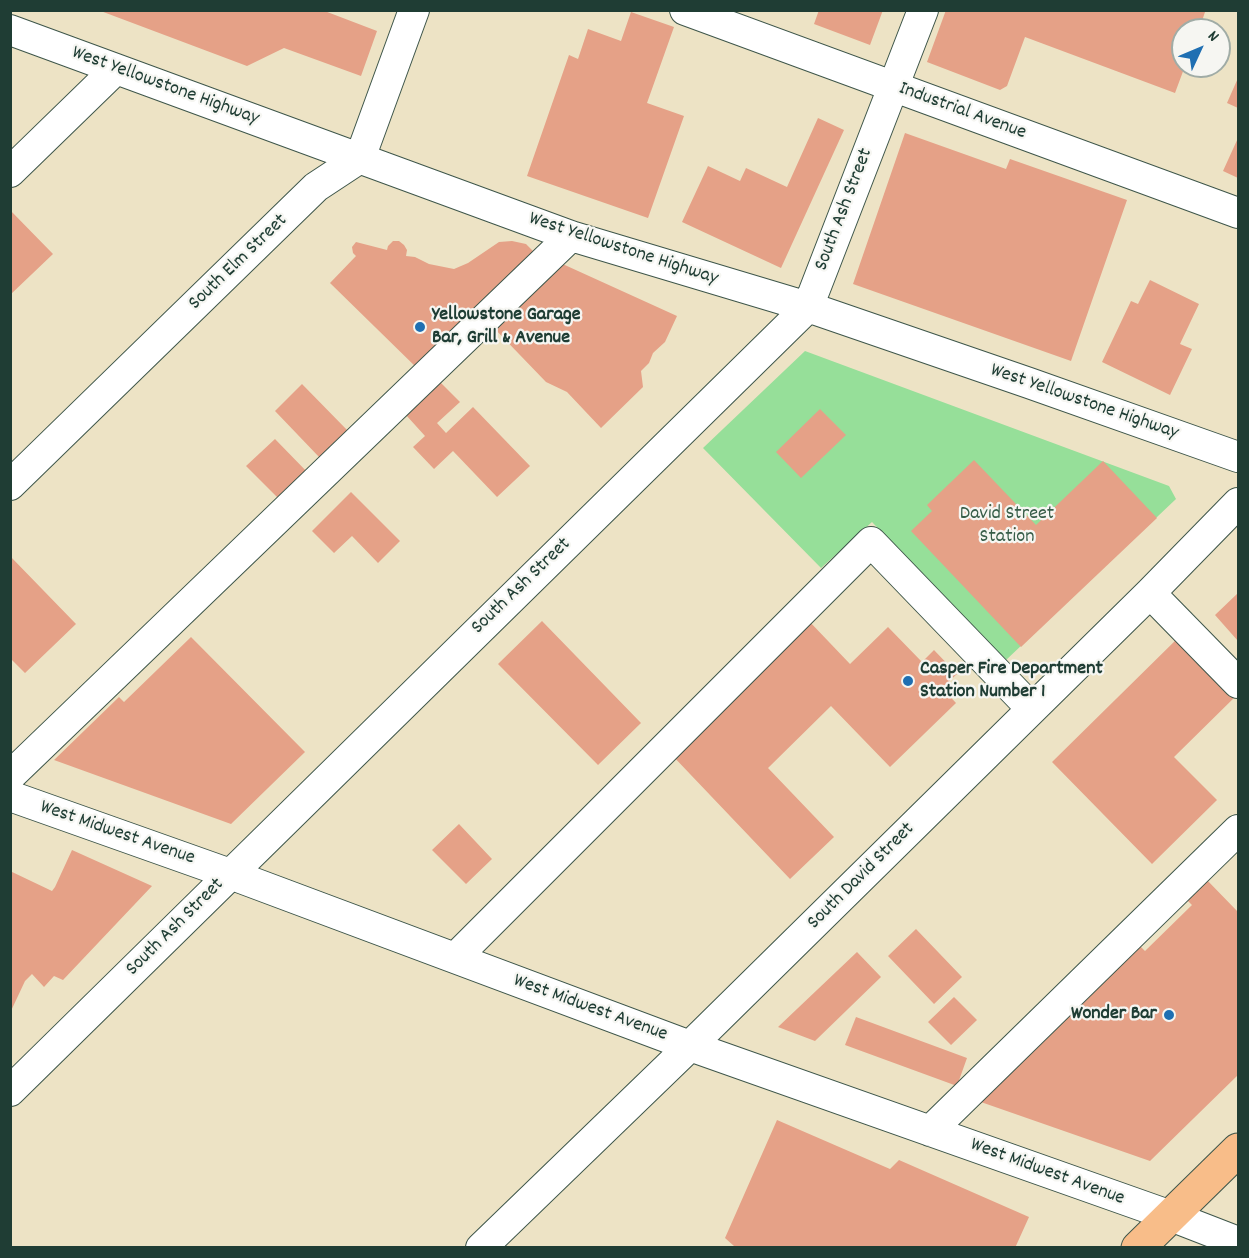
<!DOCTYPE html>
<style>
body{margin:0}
#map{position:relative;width:1249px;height:1258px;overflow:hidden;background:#ede3c5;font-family:Dekko,sans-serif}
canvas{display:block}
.frame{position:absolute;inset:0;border:12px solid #1f3d34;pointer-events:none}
.north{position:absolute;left:1171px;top:18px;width:60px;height:60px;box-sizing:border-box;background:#f6f6f2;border:2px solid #a0aca6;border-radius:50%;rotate:46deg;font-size:16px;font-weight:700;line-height:24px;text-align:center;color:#1f3d34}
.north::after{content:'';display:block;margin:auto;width:21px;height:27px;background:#1f6fb2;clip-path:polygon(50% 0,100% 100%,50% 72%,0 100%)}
</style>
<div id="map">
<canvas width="1249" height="1258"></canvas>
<div class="frame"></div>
<div class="north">N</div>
</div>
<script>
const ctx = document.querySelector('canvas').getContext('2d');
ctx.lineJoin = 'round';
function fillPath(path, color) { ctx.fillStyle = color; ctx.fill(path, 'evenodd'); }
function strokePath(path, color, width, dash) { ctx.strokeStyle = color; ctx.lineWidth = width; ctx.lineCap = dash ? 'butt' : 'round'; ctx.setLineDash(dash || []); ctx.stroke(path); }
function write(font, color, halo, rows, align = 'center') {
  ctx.font = font + ' Dekko,sans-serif'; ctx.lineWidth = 4.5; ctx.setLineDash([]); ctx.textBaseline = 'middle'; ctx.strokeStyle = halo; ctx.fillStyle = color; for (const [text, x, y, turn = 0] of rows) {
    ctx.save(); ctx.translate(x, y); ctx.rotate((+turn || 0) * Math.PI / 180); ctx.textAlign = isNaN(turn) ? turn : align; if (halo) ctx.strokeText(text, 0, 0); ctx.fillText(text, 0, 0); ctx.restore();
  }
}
const green = new Path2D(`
 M805 351 1169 486 1176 499 1005 661 872 522 821 568 703 448Z`);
const building = new Path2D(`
 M98 10H322L377 31 361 76 284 48 247 66Z
 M819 10H883L870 45 814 24Z
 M946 10H1201L1205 12 1199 30H1183V66H1185L1175 93 1025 37 1007 86 1000 90 927 62Z
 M631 12 674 27 647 103 684 116 648 218 527 176 569 55 578 59 588 29 621 41Z
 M1238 78V108L1227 103Z
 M818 118 844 130 781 268 682 222 708 166 740 181 746 168 787 187Z
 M905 133 1006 169 1010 159 1127 200 1071 361 853 284Z
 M1238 138V178L1223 171Z
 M10 210 53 254 10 295Z
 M393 241H399L404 245 407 250 406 256 415 257 429 264 454 269 468 263 499 242 512 241 526 244 536 254 421 372 330 283 356 256 353 253 352 247 356 242 387 250 388 246Z
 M556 261 677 316 665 342 653 353 649 363 641 371 643 387 601 428 567 392 546 382 492 326Z
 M1150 280 1199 304 1180 344 1192 349 1170 395 1102 362 1131 301 1138 304Z
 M440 382 460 402 437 423 446 433 473 407 530 466 497 497 453 451 434 469 413 447 425 436 406 415Z
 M302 384 348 431 320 458 275 411Z
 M820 409 846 435 801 478 776 452Z
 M275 439 311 476 283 503 246 466Z
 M974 460 1036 525 1103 461 1157 518 1021 647 911 531 932 511 927 505Z
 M351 492 400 541 378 563 352 536 334 553 312 531Z
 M10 556 76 624 25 673 10 658Z
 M1238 593V641L1215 615Z
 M808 620 850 664 888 627 922 662 934 650 957 674 942 688 956 703 890 767 831 706 768 768 834 837 790 879 670 753Z
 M542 621 641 723 598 765 498 664Z
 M1181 635 1238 694 1174 757 1217 800 1152 864 1052 762Z
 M191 637 305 752 231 824 54 760 119 697 124 702Z
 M459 824 492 859 466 884 432 850Z
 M72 850 152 886 63 980 54 976 44 987 32 974 25 981 10 1013V871L52 891 55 887Z
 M1205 878 1238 912V1075L1150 1161 978 1101 1136 942 1145 951 1192 905 1185 898Z
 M916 929 962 977 934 1004 888 956Z
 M857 952 881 977 815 1041 778 1027Z
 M954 997 977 1020 951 1045 928 1022Z
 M856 1017 967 1058 957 1086 845 1045Z
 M777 1120 890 1169 899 1160 1029 1217 1015 1248H737L734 1246 725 1238Z`);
const minor = new Path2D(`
 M685 10 1238 213
 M10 30 571 236 808 307 1029 383 1238 457
 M10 172 116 69
 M10 485 316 187 360 158 414 10
 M1150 593 1238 683
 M10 776 571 236
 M10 796 230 874 690 1046 1171 1216 1238 1242
 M455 958 871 542 1032 709
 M10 1091 808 307 923 10
 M930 1131 1238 830
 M481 1248 690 1046 1150 593 1238 503`);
const major = new Path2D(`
 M1138 1248 1238 1150`);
const markers = [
 [420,327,6,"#1f6fb2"],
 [908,681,6,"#1f6fb2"],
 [1169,1015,6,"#1f6fb2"]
];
const streetNames = [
 ["West Yellowstone Highway",165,87,20],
 ["Industrial Avenue",962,112,20],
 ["South Ash Street",845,210,-69],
 ["West Yellowstone Highway",623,250,18],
 ["South Elm Street",239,263,-44],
 ["West Yellowstone Highway",1084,403,19],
 ["South Ash Street",522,587,-44],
 ["West Midwest Avenue",117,834,19],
 ["South David Street",862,877,-45],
 ["South Ash Street",176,928,-45],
 ["West Midwest Avenue",590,1009,20],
 ["West Midwest Avenue",1047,1173,20]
];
const poiNames = [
 ["Yellowstone Garage",432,316],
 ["Bar, Grill & Avenue",432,339],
 ["Casper Fire Department",920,670],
 ["Station Number 1",920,693],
 ["Wonder Bar",1157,1015,"right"]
];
const parkNames = [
 ["David Street",1007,515],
 ["Station",1007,538]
];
fillPath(green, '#96df99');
fillPath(building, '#e5a187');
strokePath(minor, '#3e564a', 32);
strokePath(major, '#3e564a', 35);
strokePath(minor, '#fff', 30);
strokePath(major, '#f8bd89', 33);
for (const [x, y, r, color] of markers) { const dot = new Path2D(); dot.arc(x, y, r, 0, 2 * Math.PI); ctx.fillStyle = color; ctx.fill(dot); strokePath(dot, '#f6f6f2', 2); }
write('20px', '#1f3d34', '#f6f6f2', streetNames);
write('bold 20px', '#1f3d34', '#f6f6f2', poiNames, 'left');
write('20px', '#375d48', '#f6f6f2', parkNames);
</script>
